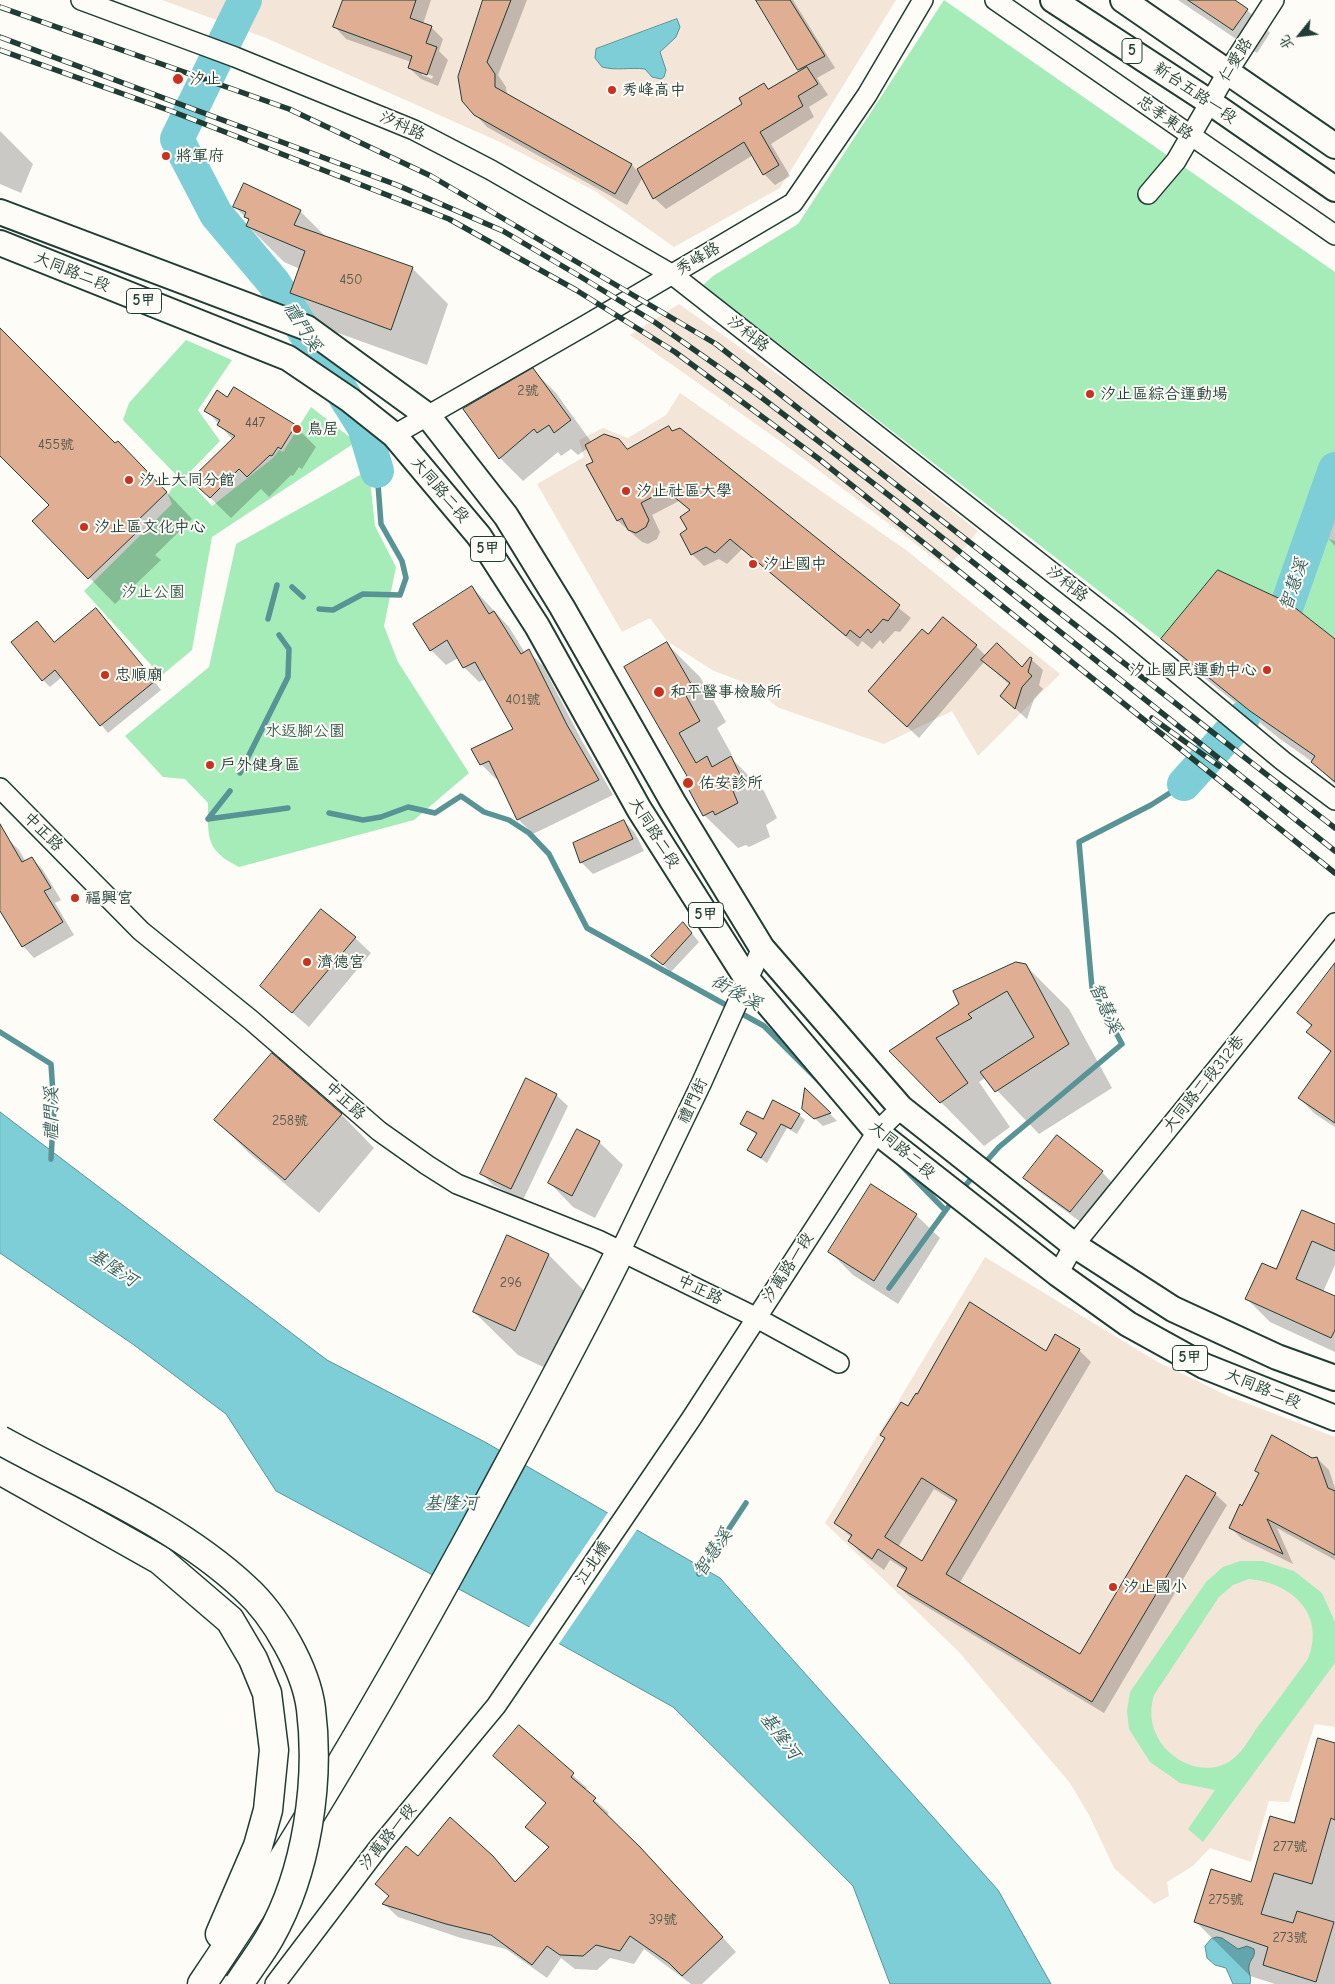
<!DOCTYPE html>
<meta charset="utf-8">
<style>
body{margin:0}
#map{position:relative;width:1335px;height:1984px;overflow:hidden;background:#fdfcf7;font-family:"Comic Neue","LXGW WenKai TC",sans-serif}
canvas{display:block}
.north{position:absolute;left:1275px;top:10px;width:50px;height:50px;-webkit-text-stroke:4px #fdfcf7;paint-order:stroke;rotate:241deg;font-size:14px;font-weight:700;line-height:20px;text-align:center;color:#1f3d34}
.north::after{content:'';display:block;margin:auto;width:18px;height:22px;background:#1f3d34;clip-path:polygon(50% 0,100% 100%,50% 72%,0 100%)}
</style>
<div id="map">
<canvas width="1335" height="1984"></canvas>
<div class="north">北</div>
</div>
<script>
const ctx = document.querySelector('canvas').getContext('2d');
ctx.lineJoin = 'round';
function fillPath(path, color) { ctx.fillStyle = color; ctx.fill(path, 'evenodd'); }
function strokePath(path, color, width, dash) { ctx.strokeStyle = color; ctx.lineWidth = width; ctx.lineCap = dash ? 'butt' : 'round'; ctx.setLineDash(dash || []); ctx.stroke(path); }
function write(font, color, halo, rows, align = 'center') {
  ctx.font = font + ' "Comic Neue","LXGW WenKai TC",sans-serif'; ctx.lineWidth = 4; ctx.setLineDash([]); ctx.textBaseline = 'middle'; ctx.strokeStyle = halo; ctx.fillStyle = color; for (const [text, x, y, turn = 0] of rows) {
    ctx.save(); ctx.translate(x, y); ctx.rotate((+turn || 0) * Math.PI / 180); ctx.textAlign = isNaN(turn) ? turn : align; if (halo) ctx.strokeText(text, 0, 0); ctx.fillText(text, 0, 0); ctx.restore();
  }
}
const built = new Path2D(`
 M162 0H896L780 188 674 247 595 191 500 142 266 38Z
 M679 304 803 392 978 531 956 558 947 568 784 444 630 335Z
 M680 393 906 550 1060 674 978 756 952 711 884 744 779 708 748 684 712 670 667 641 650 618 622 632 537 484 584 457 579 440 603 428 628 438 666 415Z
 M985 1257 1156 1361 1228 1396 1335 1437V1727L1315 1724 1289 1802 1269 1801 1251 1862 1210 1848 1193 1866 1167 1882 1169 1896 1154 1904 1114 1868 1089 1815 1070 1783 959 1652 825 1523Z`);
const green = new Path2D(`
 M944 0 1335 272V503L1324 537 1335 541V639L1289 603 1218 570 1161 639 703 285 713 276 798 224Z
 M186 340 232 360 198 410 220 441 185 477 212 506 273 458 279 450 283 452 311 407 356 442 212 537 192 650 161 676 84 591 172 504 168 495 178 477 123 420 129 403Z
 M369 470 375 526 396 567 384 626 398 662 469 773 414 820 239 867C205 850 208 837 208 803L185 779 163 777 125 736 209 667 236 544Z
 M1240 1561H1263L1294 1571 1322 1593 1335 1622V1663L1203 1842 1188 1829 1215 1790 1180 1783 1150 1762 1129 1729 1127 1711 1130 1692 1206 1582 1223 1567ZM1249 1579C1292 1583 1326 1614 1308 1659 1291 1682 1274 1706 1256 1729 1249 1740 1241 1754 1230 1761 1209 1775 1181 1766 1165 1748 1152 1733 1148 1714 1154 1695L1219 1597 1233 1585Z`);
const water = new Path2D(`
 M677 19 680 27 676 37 660 52 666 70 664 77 661 79 652 77 645 69C630 67 617 71 602 67L595 58 596 49Z
 M0 1112 327 1360 485 1442 720 1578 998 1890 1051 1984H890L853 1886 673 1707 524 1624 276 1491 226 1414 134 1345 0 1253Z
 M1217 1937 1222 1938 1238 1949 1247 1946 1254 1949C1256 1957 1250 1959 1249 1966 1248 1973 1252 1977 1250 1984H1233L1226 1968 1215 1965 1207 1958 1205 1946 1211 1939Z`);
const pier = new Path2D(`
 M609 1511 638 1528 558 1645 528 1629Z`);
const shadow = new Path2D(`
 M344 0H431L423 24 431 27 443 39 439 51 448 60 438 86 421 79 409 68 411 62 346 39 335 27ZM422 72 433 76 432 79 422 75Z
 M485 0H527L498 75 506 87 507 95 632 165 637 171 801 71 757 0H793L835 68 817 78 828 95 809 107 814 117 771 144 790 176 775 185 764 174 753 155 666 209 654 198 643 177 627 205 487 127 475 114Z
 M1178 0H1232L1247 10 1270 33 1257 53Z
 M0 131 33 164 21 193 0 184Z
 M234 206 300 211 327 238 412 268 448 304 427 365 327 329 291 293 300 269 284 262 247 225 250 222Z
 M0 330 115 445 144 468 192 519 155 555 161 560 115 604 34 521 51 505 0 454Z
 M533 370 556 393 592 443 618 440 628 450 669 427 673 432 680 429 911 618 900 632 895 631 883 644 880 640 872 649 862 641 858 647 742 549 727 564 719 559 704 566 692 554 688 529 691 511 679 501 652 515 660 532 657 539 648 544 642 542 618 521 588 466 595 463 588 448 578 455 571 449 561 456 558 452 523 481 500 458 464 409Z
 M206 410 295 426 316 447 302 469 299 467 293 476 291 475 269 497 261 489 231 518 192 480 233 440Z
 M1335 507V546L1326 536Z
 M472 587 509 627 525 653 528 651 543 666 582 741 613 795 533 834 518 819 498 778 496 779 481 764 514 729 486 679 479 682 464 667 458 658 446 665 431 650 414 624Z
 M103 617 161 690 108 733 62 677 50 687 43 680 37 622 55 643Z
 M928 635 976 646 986 656 1022 669 1031 659 1043 670 1039 685 1043 689 1034 699 1027 719 1001 696 1010 685 984 662 919 738 881 702Z
 M1163 639 1335 640V784L1314 763 1280 739 1191 667Z
 M667 644 700 677 726 722 717 728 732 755 729 756 764 791 777 818 766 825 770 837 749 847 746 845 738 848 704 815 688 777 625 668Z
 M624 821 635 833 644 851 593 874 581 862Z
 M7 838 19 850 26 862 32 858 43 870 61 900 55 903 74 935 34 958 23 946 0 908V843Z
 M690 931 699 942 671 972 661 963Z
 M355 938 371 953 309 1027 261 986Z
 M1025 965 1069 1009 1112 1088 1039 1134 985 1078 979 1082 1010 1127 984 1146 891 1051Z
 M1335 965V1127L1315 1114 1299 1098 1331 1053 1308 1032 1312 1027 1298 1013Z
 M806 1090 837 1121 823 1126 809 1113Z
 M556 1095 568 1106 523 1200 493 1185 481 1173Z
 M341 1114 374 1148 319 1213 249 1153 216 1120Z
 M799 1115 805 1120 797 1134 787 1128 767 1163 748 1150 757 1135 742 1124Z
 M599 1142 623 1165 595 1218 573 1207 550 1183Z
 M1102 1172 1113 1184 1082 1223 1037 1190 1025 1178Z
 M1303 1211 1335 1225V1265L1323 1292 1335 1298V1352L1270 1322 1247 1299 1277 1271Z
 M916 1215 940 1238 898 1304 853 1275 830 1252Z
 M508 1237 549 1255 592 1299 558 1374 518 1355 474 1312Z
 M1079 1350 1091 1362 959 1584 1080 1656 1215 1494 1227 1505 1104 1713 910 1597 898 1586 907 1571 890 1560 884 1570 861 1553 850 1541 852 1538 836 1523 886 1439 882 1435 908 1408 1046 1353ZM934 1489 957 1503 922 1562 898 1547Z
 M1317 1458 1329 1470 1335 1488V1560L1277 1528 1293 1564 1242 1539 1230 1527 1260 1474 1257 1471Z
 M519 1727 587 1788 585 1791 609 1813 606 1816 654 1862 736 1952 702 1984H691L644 1949 634 1964 610 1958 597 1970 575 1969 561 1958 547 1978 506 1949 461 1938 398 1917 384 1904 390 1897 377 1884 418 1858 492 1857 516 1882 549 1848 527 1827 547 1804 495 1756Z
 M1335 1744V1984H1275L1250 1976 1195 1921 1251 1884 1295 1825Z`);
const stream = new Path2D(`
 M292 587 303 597
 M319 609 333 610 363 594 400 595 406 578 402 561 381 524 377 471
 M268 619 277 585
 M240 773 288 677 289 649 279 635
 M329 813 363 820 381 817 408 807 435 813 461 796 484 812 509 820 529 833 549 854 587 928 764 1026 820 1082
 M208 819 288 808
 M208 819 230 791
 M0 1032 51 1064 54 1108 51 1159
 M900 1164 944 1209
 M983 1165 999 1147 1122 1044 1092 988 1079 842 1151 805 1184 784
 M960 1192 975 1174
 M889 1288 954 1199
 M699 1574 746 1503`);
const river = new Path2D(`
 M245 0 177 139 216 214 274 283 364 427 377 471
 M1273 645 1335 469
 M1184 784 1243 718`);
const building = new Path2D(`
 M343 0H416L410 18 432 26 426 43 437 47 427 75 408 68 412 56 333 27Z
 M483 0H511L487 62 495 74V87L632 164 615 194 474 115 462 101 458 77Z
 M756 0H790L825 56 798 70Z
 M1188 0H1235L1248 9 1233 30Z
 M807 67 818 84 798 96 803 106 760 132 779 165 763 175 744 142 653 199 637 169 742 104 739 98 764 83 768 89Z
 M244 183 301 210 294 225 413 267 391 330 290 293 305 251 246 226 249 219 244 217 246 212 233 207Z
 M0 328 115 443 118 441 167 492 130 528 135 534 88 579 32 521 49 505 0 456Z
 M533 368 571 420 554 433 549 425 537 433 534 429 499 459 463 409Z
 M234 387 296 425 281 449 278 447 272 456 270 455 247 477 239 469 210 498 190 480 235 436 217 425 220 420 204 411 217 390 227 397Z
 M669 426 672 431 680 428 900 605 888 621 883 619 871 633 868 629 860 638 850 630 846 636 730 539 715 553 706 547 691 555 680 534 687 529 680 517 690 510 666 490 641 503 649 520 646 527 636 533 628 530 622 518 617 521 586 465 593 462 585 445 604 434 619 439 627 449Z
 M1218 570 1289 603 1335 639V782L1311 762 1315 756 1250 711 1161 639Z
 M472 586 489 614 494 611 521 654 529 649 567 725 599 780 517 820 489 761 480 765 471 749 513 729 475 662 463 668 447 640 430 651 413 624Z
 M96 608 155 681 100 726 55 670 42 681 11 642 37 621 54 642Z
 M943 617 977 645 907 727 868 691 922 629 928 634Z
 M667 642 694 689 685 694 700 721 679 733 696 763 707 756 712 767 731 756 745 785 733 791 738 803 715 815 713 811 703 816 683 779 687 776 624 667Z
 M997 643 1022 667 1030 657 1032 658 1028 672 1032 676 1022 687 1015 709 1000 696 1010 683 981 660Z
 M624 820 633 839 580 863 573 843Z
 M0 824 22 862 32 857 51 888 44 891 63 922 22 947 0 911Z
 M321 909 356 937 292 1013 260 986Z
 M683 922 692 933 663 965 651 956Z
 M1016 962 1026 964 1069 1044 995 1092 980 1072 1034 1037 1007 991 968 1014 972 1018 936 1038 968 1083 940 1103 889 1051 959 1004 953 991Z
 M1335 963V1123L1298 1098 1331 1051 1306 1032 1312 1025 1297 1013Z
 M272 1053 342 1114 285 1180 214 1120Z
 M526 1078 557 1094 511 1189 480 1174Z
 M805 1088 831 1113 814 1119 802 1109Z
 M773 1100 800 1114 791 1129 781 1124 761 1158 747 1150 757 1133 740 1124 747 1111 763 1119Z
 M577 1129 600 1141 572 1196 548 1183Z
 M1057 1135 1103 1171 1070 1212 1023 1178Z
 M871 1184 917 1214 874 1281 828 1252Z
 M1302 1210 1335 1224V1251L1312 1241 1296 1279 1335 1296V1330L1331 1338 1245 1299 1262 1263 1276 1269Z
 M507 1235 549 1254 515 1331 473 1312Z
 M970 1302 1046 1351 1055 1334 1080 1349 946 1574 1080 1654 1186 1475 1216 1493 1092 1702 897 1586 907 1568 878 1549 872 1559 848 1541 852 1535 834 1523 885 1438 880 1435 901 1402 908 1406 916 1393 917 1394ZM922 1478 957 1500 922 1561 885 1537Z
 M1272 1435 1312 1458 1317 1457 1328 1488 1335 1491V1555L1267 1519 1283 1554 1229 1528 1240 1504 1242 1506 1259 1473 1255 1471Z
 M519 1725 574 1773 571 1777 596 1798 593 1801 640 1847 723 1937 682 1976 669 1963 630 1936 620 1951 596 1945 583 1956 560 1955 547 1946 532 1965 491 1935 446 1924 382 1904 389 1896 375 1884 406 1846 418 1856 450 1817 493 1856 515 1882 549 1847 525 1827 546 1803 493 1756Z
 M1318 1738 1335 1743V1820L1331 1818 1312 1884 1274 1873 1261 1914 1293 1923 1297 1911 1334 1922 1316 1982 1263 1965 1268 1947 1194 1922 1211 1869 1251 1882 1270 1816 1294 1823Z`);
const minor = new Path2D(`
 M81 0 235 57 414 130 491 170 673 275 1119 625 1283 761 1335 800
 M995 0 1335 235
 M1148 194 1176 161 1227 73 1274 0
 M394 435 586 325 793 203 867 95 923 0
 M0 788 141 931 251 1020 379 1131 427 1165 457 1184 598 1240 755 1317 839 1363
 M620 1252 701 1084 762 948
 M1058 1274 1074 1245 1335 923
 M275 1984 379 1847 496 1706 691 1419 877 1132 901 1108`);
const major = new Path2D(`
 M1053 0 1211 103 1335 189
 M1123 0 1335 146
 M0 212 307 328 428 416 506 516 562 607 673 802 762 948 901 1108 1074 1245 1173 1309 1277 1357 1335 1378
 M0 243 288 358 350 400 394 435 479 536 537 626 639 809 747 979 877 1132 1058 1274 1128 1324 1204 1366 1335 1418`);
const highway = new Path2D(`
 M0 1470 160 1560 230 1620 253 1659 267 1693 274 1750 268 1810 258 1846 220 1934
 M202 1984C305 1832 397 1672 484 1511 530 1425 577 1339 620 1252`);
const rail = new Path2D(`
 M0 7 289 109 431 176 716 344 1335 828
 M0 37 397 185 503 231 581 277 656 323 757 394 895 500 1335 851
 M0 50 171 111 449 219 576 290 675 352 819 459 1335 873
 M1152 718 1219 766`);
const highwayBridge = new Path2D(`
 M0 1440C83 1486 175 1523 245 1588 275 1615 306 1669 311 1709 320 1782 307 1872 270 1937 261 1953 249 1968 239 1984`);
const markers = [
 [178,79,6,"#c8321e"],
 [612,90,5,"#c8321e"],
 [166,156,5,"#c8321e"],
 [1090,394,5,"#c8321e"],
 [297,429,5,"#c8321e"],
 [129,480,5,"#c8321e"],
 [626,491,5,"#c8321e"],
 [84,527,5,"#c8321e"],
 [753,564,5,"#c8321e"],
 [1267,670,5,"#c8321e"],
 [105,675,5,"#c8321e"],
 [659,692,6,"#c8321e"],
 [210,765,5,"#c8321e"],
 [688,783,6,"#c8321e"],
 [75,898,5,"#c8321e"],
 [307,962,5,"#c8321e"],
 [1113,1587,5,"#c8321e"]
];
const numberNames = [
 ["450",351,280],
 ["2號",528,391],
 ["447",255,423],
 ["455號",56,445],
 ["401號",523,700],
 ["258號",290,1121],
 ["296",511,1283],
 ["277號",1290,1847],
 ["275號",1226,1900],
 ["39號",663,1920],
 ["273號",1290,1938]
];
const shields = [
 [1132,51,20],
 [144,301,35],
 [488,549,35],
 [706,915,35],
 [1190,1358,35]
];
const shieldNames = [
 ["5",1132,51],
 ["5甲",144,301],
 ["5甲",488,549],
 ["5甲",706,915],
 ["5甲",1190,1358]
];
const streetNames = [
 ["仁愛路",1236,60,-58],
 ["新台五路一段",1195,93,34],
 ["忠孝東路",1165,118,35],
 ["汐科路",402,126,24],
 ["秀峰路",698,259,-31],
 ["大同路二段",72,272,22],
 ["汐科路",748,334,38],
 ["大同路二段",440,490,50],
 ["汐科路",1067,584,38],
 ["中正路",43,832,45],
 ["大同路二段",654,833,58],
 ["大同路二段312巷",1204,1084,-51],
 ["中正路",345,1101,42],
 ["禮門街",693,1101,-65],
 ["大同路二段",902,1150,40],
 ["汐萬路一段",788,1268,-57],
 ["中正路",700,1290,26],
 ["大同路二段",1263,1389,22],
 ["江北橋",593,1563,-56],
 ["汐萬路一段",388,1837,-51]
];
const poiNames = [
 ["汐止",189,79],
 ["秀峰高中",622,90],
 ["將軍府",176,156],
 ["汐止區綜合運動場",1100,394],
 ["鳥居",307,429],
 ["汐止大同分館",139,480],
 ["汐止社區大學",636,491],
 ["汐止區文化中心",94,527],
 ["汐止國中",763,564],
 ["汐止國民運動中心",1257,670,"right"],
 ["忠順廟",115,675],
 ["和平醫事檢驗所",670,692],
 ["戶外健身區",220,765],
 ["佑安診所",699,783],
 ["福興宮",85,898],
 ["濟德宮",317,962],
 ["汐止國小",1123,1587]
];
const parkNames = [
 ["汐止公園",153,592],
 ["水返腳公園",305,731]
];
const waterNames = [
 ["禮門溪",302,327,58],
 ["智慧溪",1294,585,-71],
 ["街後溪",736,993,29],
 ["智慧溪",1105,1008,66],
 ["禮門溪",52,1114,-90],
 ["基隆河",113,1268,33],
 ["基隆河",451,1504],
 ["智慧溪",713,1553,-56],
 ["基隆河",780,1736,53]
];
fillPath(built, '#f4e5d9');
fillPath(green, '#a6ecb9');
fillPath(water, '#7eced8');
strokePath(water, '#589496', 1);
fillPath(pier, '#fdfcf7');
fillPath(shadow, '#0003');
strokePath(stream, '#589496', 5.5);
strokePath(river, '#7eced8', 34);
fillPath(building, '#e0ae93');
strokePath(building, '#1f3d34', 1);
strokePath(minor, '#1f3d34', 22);
strokePath(major, '#1f3d34', 28);
strokePath(highway, '#1f3d34', 31);
strokePath(minor, '#fdfcf7', 19);
strokePath(major, '#fdfcf7', 24);
strokePath(highway, '#fdfcf7', 28);
strokePath(rail, '#1f3d34', 5.5);
strokePath(rail, '#fdfcf7', 4, [11]);
strokePath(highwayBridge, '#1f3d34', 31, []);
strokePath(highwayBridge, '#fdfcf7', 28);
for (const [x, y, r, color] of markers) { const dot = new Path2D(); dot.arc(x, y, r, 0, 2 * Math.PI); ctx.fillStyle = color; ctx.fill(dot); strokePath(dot, '#fdfcf7', 2); }
write('14px', '#4f594c', null, numberNames);
for (const [x, y, w] of shields) { const box = new Path2D(); box.roundRect(x - w / 2, y - 12.5, w, 25, 4); ctx.fillStyle = '#fdfcf7'; ctx.fill(box); strokePath(box, '#1f3d34', 1); }
write('bold 15px', '#1f3d34', null, shieldNames);
write('16px', '#1f3d34', '#fdfcf7', streetNames);
write('16px', '#1f3d34', '#fdfcf7', poiNames, 'left');
write('16px', '#3a604f', '#fdfcf7', parkNames);
write('italic 18px', '#37615d', '#fdfcf7', waterNames);
</script>
